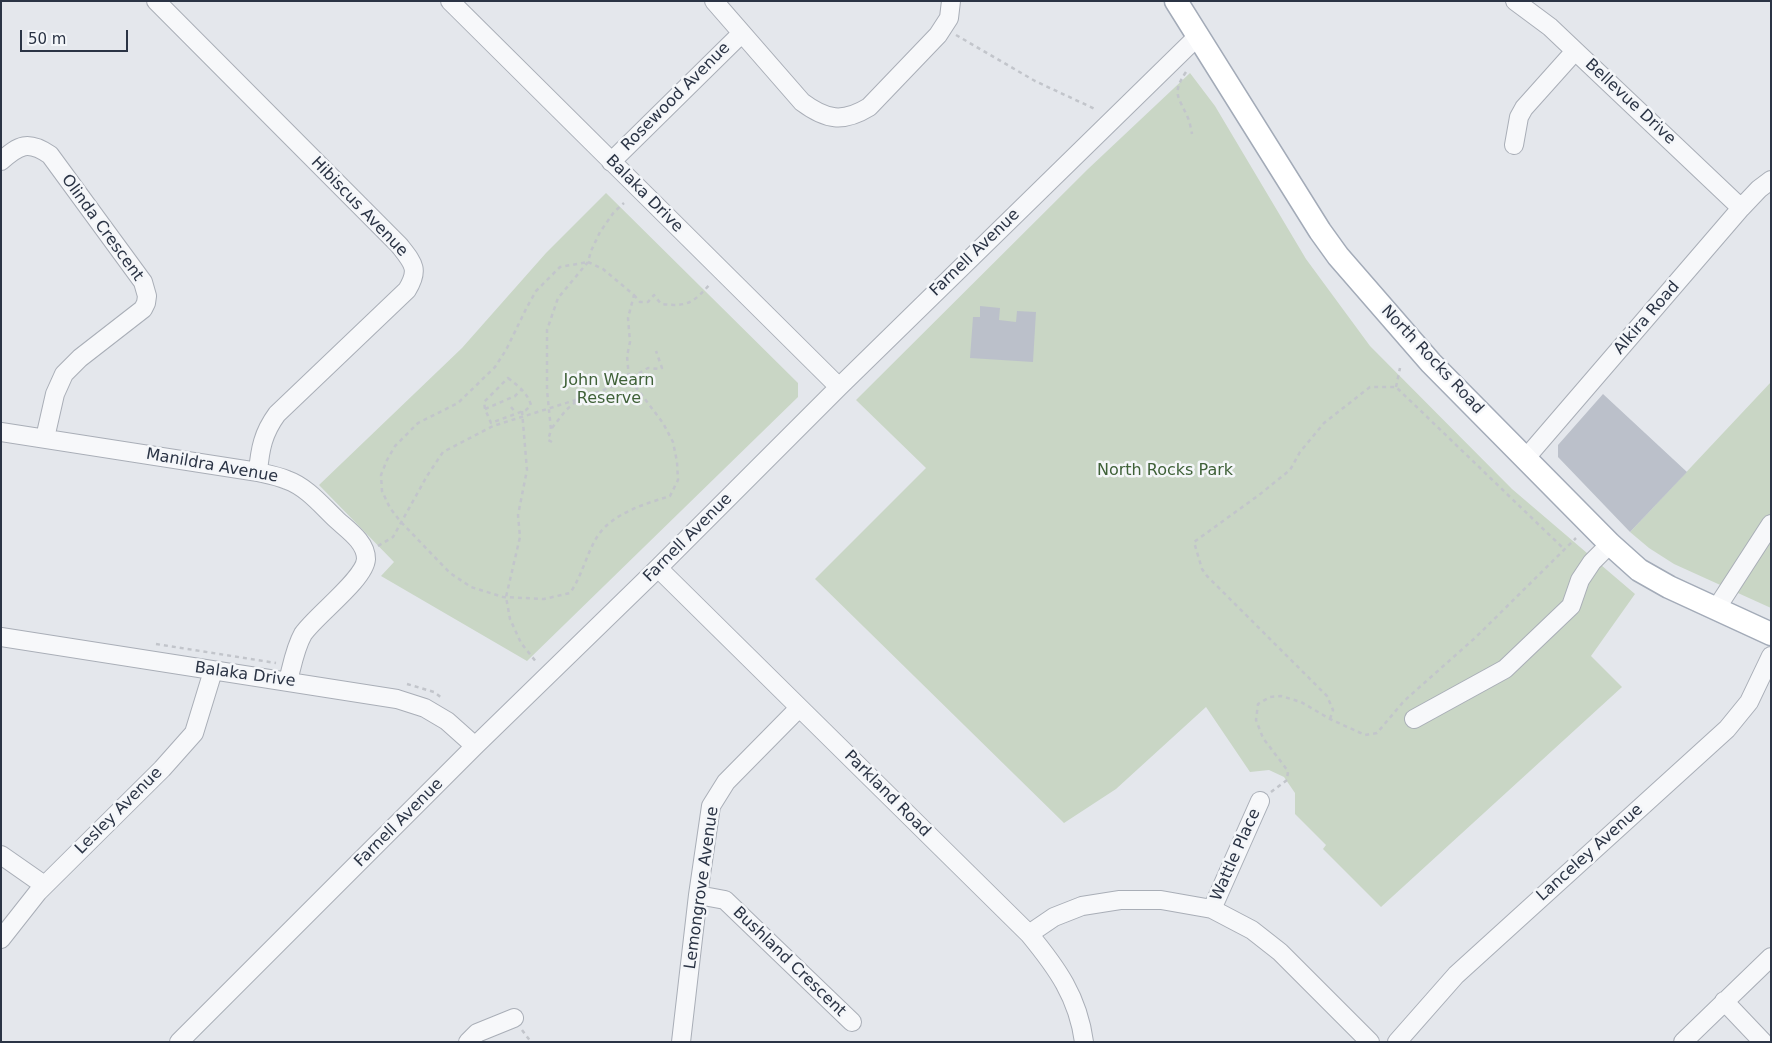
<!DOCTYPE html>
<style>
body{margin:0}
#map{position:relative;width:1772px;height:1043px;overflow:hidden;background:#e4e7ec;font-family:"DejaVu Sans",sans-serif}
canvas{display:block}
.frame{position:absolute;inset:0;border:2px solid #2b3445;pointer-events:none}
.scale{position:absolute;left:20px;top:30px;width:108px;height:22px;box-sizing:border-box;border:2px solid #2b3445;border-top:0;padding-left:6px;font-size:15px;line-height:18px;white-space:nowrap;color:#2b3445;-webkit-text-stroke:4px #f4f6f9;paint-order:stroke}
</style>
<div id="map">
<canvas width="1772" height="1043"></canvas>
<div class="frame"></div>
<div class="scale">50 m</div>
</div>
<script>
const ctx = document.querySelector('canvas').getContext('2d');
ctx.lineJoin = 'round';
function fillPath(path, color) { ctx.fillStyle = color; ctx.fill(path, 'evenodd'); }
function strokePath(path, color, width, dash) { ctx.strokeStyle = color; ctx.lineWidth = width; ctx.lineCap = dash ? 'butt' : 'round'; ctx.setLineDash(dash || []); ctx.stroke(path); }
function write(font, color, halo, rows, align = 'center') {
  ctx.font = font + ' "DejaVu Sans",sans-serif'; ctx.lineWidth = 5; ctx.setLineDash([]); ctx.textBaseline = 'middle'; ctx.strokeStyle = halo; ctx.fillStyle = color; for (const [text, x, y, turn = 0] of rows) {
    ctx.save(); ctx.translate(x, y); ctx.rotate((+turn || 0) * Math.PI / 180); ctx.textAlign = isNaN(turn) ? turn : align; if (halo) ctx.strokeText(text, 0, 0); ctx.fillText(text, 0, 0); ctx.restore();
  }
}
const green = new Path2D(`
 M1190 73 1215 106 1306 259 1370 346 1512 489 1635 594 1591 656 1622 687 1381 907 1323 849 1326 845 1295 814V793L1284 777 1269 770 1250 772 1206 707 1116 789 1064 823 815 579 926 468 856 400 1088 169Z
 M606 193 798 383V397L527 661 381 576 394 562 319 485 462 348 546 253Z
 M1771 382V608L1674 564 1649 548 1630 532Z`);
const building = new Path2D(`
 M980 306 1000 308 999 320 1016 322 1017 311 1036 312 1033 362 970 358 973 317H980Z
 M1603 394 1687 472 1630 532 1558 457V445Z`);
const path = new Path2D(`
 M956 35 1035 81 1095 109
 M1186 72C1171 94 1179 97 1188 118 1190 123 1191 129 1192 134
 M588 262 603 269 634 295 628 318 630 342 627 356 629 378 663 423 673 442 677 462 678 480 670 496C645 504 612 513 597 537 586 555 582 576 570 593L544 599 503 597 471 587 450 573 400 521 390 508 382 491 381 475 387 460 395 446 418 423 458 403 495 367 506 350 527 307 536 291 560 267Z
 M634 295 640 302H648L654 295 661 304C688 307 693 303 711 283
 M508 378C518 386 527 392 531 405L526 410 491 423 485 409 484 402Z
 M1396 387 1400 368
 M511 407 516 413
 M485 409 515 396 522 389
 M522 411 527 470 518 515 520 537 506 597 510 619 521 643 537 663
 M552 428 566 410 578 400
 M552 442 548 440 551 430 547 390V330L558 298 588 262 591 251 600 232 614 212 624 203
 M378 546 393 537 427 476 443 452 493 426 582 398 622 383 648 368 660 369 662 368 656 351
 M156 644 276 663
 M407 684 434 692 443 699
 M1330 719 1333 710 1327 696 1207 576 1202 569 1194 542 1259 495 1290 470 1300 452 1324 423 1370 387H1396L1564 549
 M1271 792 1287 780 1288 771 1263 738 1256 720 1258 704 1270 697 1281 696 1301 702 1330 719 1365 735 1377 733 1404 701 1476 637 1576 538
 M522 1030 531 1042`);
const minor = new Path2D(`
 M156 1 399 245C413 263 420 269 407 290L277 414C263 433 260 449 258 472
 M450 1 839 387
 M714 1 802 102C826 120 843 123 869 107L938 35 949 18 951 1
 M1515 1 1550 27 1741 208
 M1514 145 1519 117 1524 108 1575 51
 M1 161C19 145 28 140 50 155L143 282 147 296 146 303 143 309 80 358 64 374 55 394 45 438
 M611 162 742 33
 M1 432 258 472C267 474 278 476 287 480 307 487 322 506 337 520 348 530 366 542 366 559 365 579 316 615 303 634 295 648 292 666 288 681
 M1525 459 1741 208 1759 189 1771 180
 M658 568 1029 934C1057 968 1078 997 1084 1042
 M1716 609 1771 524
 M1 637 397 699 425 708 447 721 475 746
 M1414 719 1505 669 1571 606 1580 580 1592 562 1610 544
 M1 855 44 885
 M698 895 725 900 852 1022
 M1212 909 1260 801
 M1029 934 1054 917 1082 906 1120 900H1161L1212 909 1252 930 1280 952 1370 1042
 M1 939 38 892 162 769 194 733 213 671
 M1724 1001 1763 1042
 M179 1042 475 746 658 568 839 387 1197 37
 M468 1042 477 1033 514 1018
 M681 1042 698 895 711 806 726 782 799 708
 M1397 1042 1456 975 1727 729 1749 702 1771 656
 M1683 1042 1771 957`);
const major = new Path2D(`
 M1176 1 1320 231 1338 256 1431 363 1610 544 1639 570 1669 587 1771 634`);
const streetNames = [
 ["Rosewood Avenue",676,97,-45],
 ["Bellevue Drive",1630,102,43],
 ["Balaka Drive",644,194,45],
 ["Hibiscus Avenue",359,207,46],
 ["Olinda Crescent",102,228,54],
 ["Farnell Avenue",975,253,-44],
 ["Alkira Road",1647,318,-49],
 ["North Rocks Road",1432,360,47],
 ["Manildra Avenue",212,466,10],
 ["Farnell Avenue",688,538,-45],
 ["Balaka Drive",245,675,8],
 ["Parkland Road",887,794,45],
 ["Lesley Avenue",119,811,-45],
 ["Farnell Avenue",399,823,-45],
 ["Lanceley Avenue",1590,853,-42],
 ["Wattle Place",1236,855,-66],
 ["Lemongrove Avenue",702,888,-82],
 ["Bushland Crescent",789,962,44]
];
const parkNames = [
 ["John Wearn",609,381],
 ["Reserve",609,399],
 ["North Rocks Park",1165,471]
];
fillPath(green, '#c9d6c5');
fillPath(building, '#bbc0ca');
strokePath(minor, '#a9aeb7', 20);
strokePath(major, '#a3abb8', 25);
strokePath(path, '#c2c5cb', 2.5, [4, 4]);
strokePath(minor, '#f7f8fa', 18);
strokePath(major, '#fff', 22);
write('16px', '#2b3445', '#f4f6f9', streetNames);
write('16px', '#3f6138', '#f4f6f9', parkNames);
</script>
